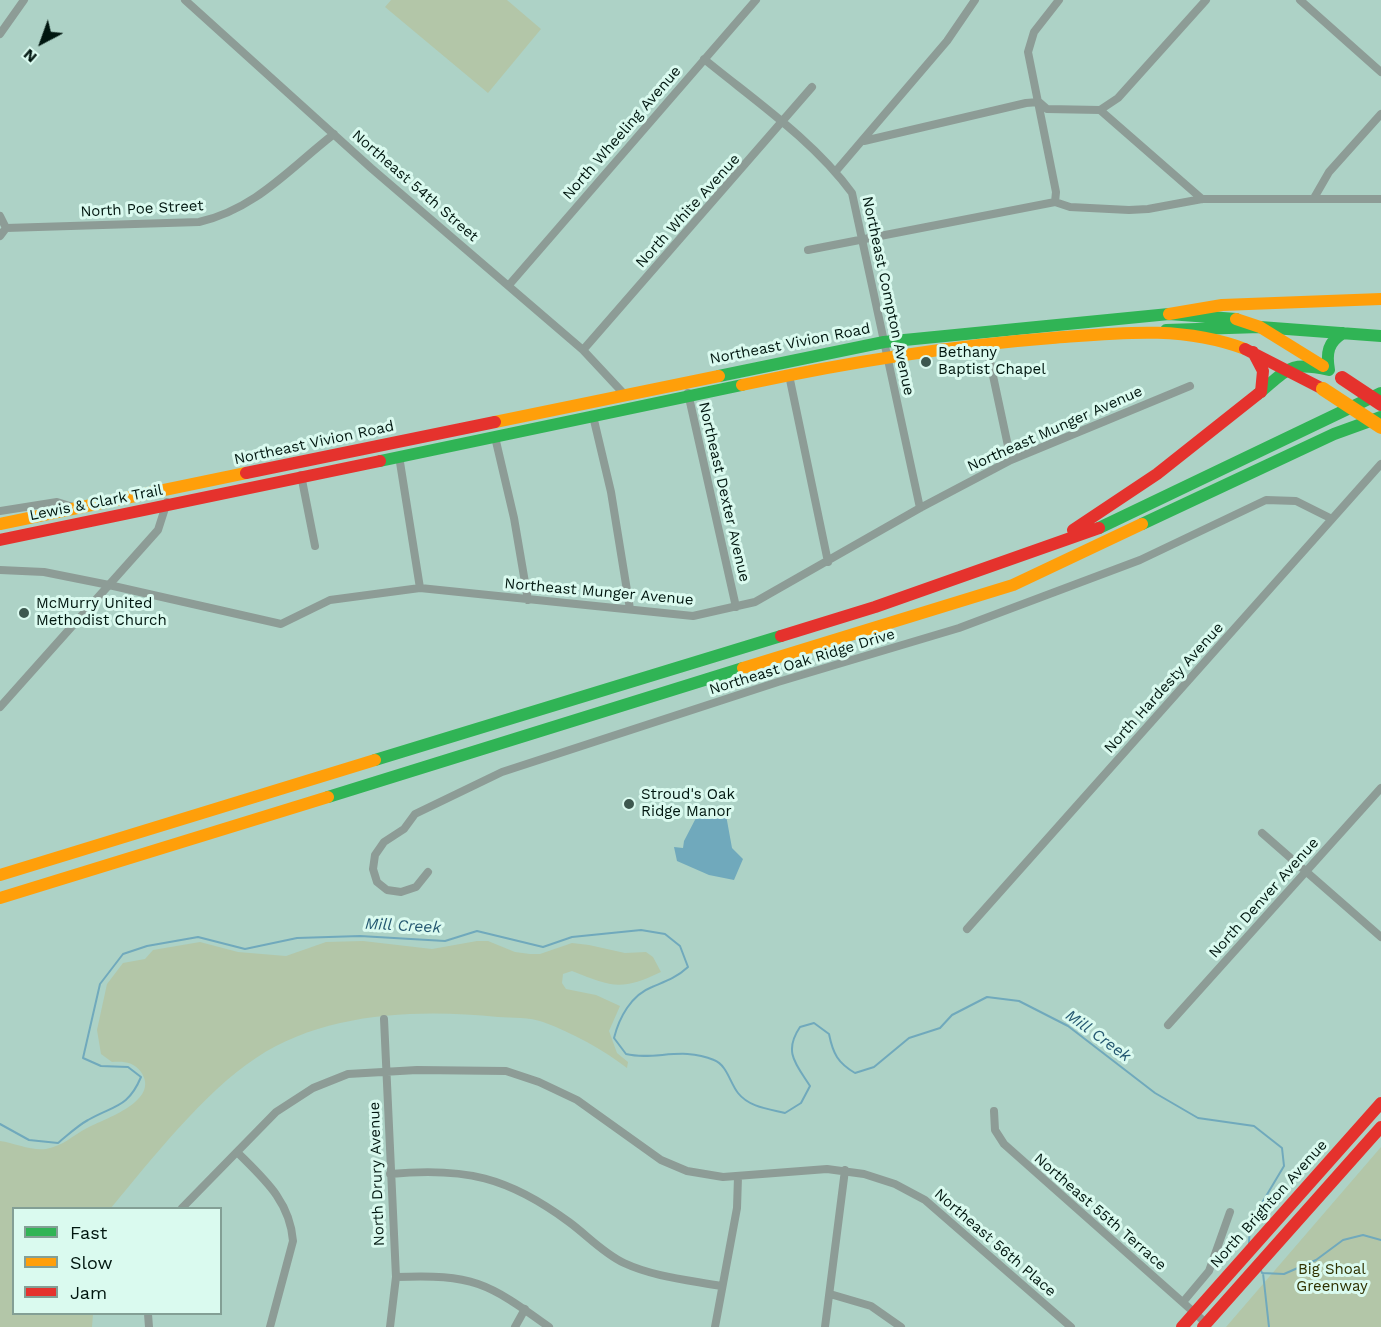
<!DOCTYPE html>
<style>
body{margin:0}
#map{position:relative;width:1381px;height:1327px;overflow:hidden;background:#add2c6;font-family:"Work Sans",sans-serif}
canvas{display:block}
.legend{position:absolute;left:12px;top:1207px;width:210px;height:108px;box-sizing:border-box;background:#dafaef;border:2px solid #839f95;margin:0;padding:8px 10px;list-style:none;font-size:18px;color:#00160f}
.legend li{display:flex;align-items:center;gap:12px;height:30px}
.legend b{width:30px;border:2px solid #839f95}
.north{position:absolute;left:12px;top:12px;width:60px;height:60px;-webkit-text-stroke:4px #dafaef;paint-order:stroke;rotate:221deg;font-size:16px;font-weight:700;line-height:24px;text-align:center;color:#00160f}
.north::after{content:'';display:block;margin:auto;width:21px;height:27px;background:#00160f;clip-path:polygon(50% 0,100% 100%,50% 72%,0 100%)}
</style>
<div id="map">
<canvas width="1381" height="1327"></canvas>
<ul class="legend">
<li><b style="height:8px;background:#30b455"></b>Fast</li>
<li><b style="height:8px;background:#ff9f0a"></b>Slow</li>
<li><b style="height:8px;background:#e5322d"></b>Jam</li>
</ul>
<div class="north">N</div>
</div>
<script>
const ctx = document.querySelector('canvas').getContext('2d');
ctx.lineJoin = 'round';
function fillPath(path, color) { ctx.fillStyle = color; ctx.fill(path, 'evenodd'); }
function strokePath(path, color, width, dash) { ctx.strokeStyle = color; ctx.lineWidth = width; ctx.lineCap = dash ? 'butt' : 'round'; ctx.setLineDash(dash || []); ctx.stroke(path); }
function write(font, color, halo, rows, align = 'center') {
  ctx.font = font + ' "Work Sans",sans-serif'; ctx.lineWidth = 6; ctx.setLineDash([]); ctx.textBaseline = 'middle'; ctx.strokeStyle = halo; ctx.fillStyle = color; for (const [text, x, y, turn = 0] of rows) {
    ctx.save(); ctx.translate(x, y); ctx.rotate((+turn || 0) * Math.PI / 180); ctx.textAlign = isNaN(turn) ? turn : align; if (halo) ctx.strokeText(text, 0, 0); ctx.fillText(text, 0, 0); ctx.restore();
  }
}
const green = new Path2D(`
 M391 0H507L541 29 488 93 385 7Z
 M363 941 432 949 477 941H488L515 952 530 954H540L572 943 589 945 625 953 646 952 653 957 661 972C621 991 612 987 572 971L563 974 562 983 566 989 596 995 620 1006 609 1031 617 1053 628 1062 627 1068C602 1049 573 1033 543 1022 530 1017 512 1018 498 1017 418 1009 325 1012 256 1058 204 1092 151 1160 111 1208H14V1314H93L92 1327H0V1141C14 1143 32 1151 46 1149 63 1146 72 1136 87 1128 104 1119 161 1101 141 1072 134 1062 123 1061 112 1062L101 1054 97 1030 107 984 123 963 145 959 153 950 200 942 238 952 286 956 326 942Z
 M1381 1147V1327H1226Z`);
const water = new Path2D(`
 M714 809 726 815 732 848 743 859 734 880 709 875 677 861 674 847 683 848 684 841 697 816 709 814Z`);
const stream = new Path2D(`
 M0 1124 29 1140 58 1143C68 1135 77 1126 88 1120 114 1105 128 1108 141 1077L128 1067 101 1066 83 1058 100 984 123 954 147 946 198 937 245 949 297 938 360 936 445 941 477 931 543 947 572 937 641 930 665 934 680 946 688 967C676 978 666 981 652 987 631 995 619 1018 614 1038L626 1054C654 1061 682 1046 714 1060 727 1065 730 1083 738 1093 749 1107 768 1109 785 1113L801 1103 810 1086C796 1064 783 1052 800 1027L814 1023 829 1034C833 1054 838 1063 855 1073L874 1067 909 1038 940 1028 952 1015 987 997 1019 1001 1068 1026 1155 1093 1198 1118 1254 1126 1282 1148 1284 1166 1250 1223 1249 1243
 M1260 1268 1262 1273 1284 1274 1316 1260 1343 1240 1363 1235 1381 1240
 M1263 1273 1269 1327`);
const street = new Path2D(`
 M185 0 371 168 583 350 625 395
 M1300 0 1381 72
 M0 34 24 0
 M704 59C754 100 813 140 852 193L920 508
 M1100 110 1118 98 1206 0
 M1100 110 1202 199
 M864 141 1026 103 1039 102 1047 109 1100 110
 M836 171 947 41 975 0
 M1314 198 1329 172 1381 114
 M1055 202 1056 192 1028 52 1034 32 1059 0
 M0 216 6 228
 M6 228 199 222C256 209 290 168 334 134
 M0 236 6 228
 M808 250 1055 202 1070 207 1129 210 1148 209 1202 199H1381
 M509 285 756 0
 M986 343 1011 460
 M583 350 812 87
 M789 375 828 562
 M688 393 736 607
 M593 416 611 492 630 609
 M495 437 514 518 528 600
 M399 456 420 588
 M301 475 315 546
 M0 511 57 502 73 507
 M0 570 44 572 109 585 281 624 330 600 420 588 693 616 755 602 920 508 1011 460 1190 386
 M0 707 158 530 167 502
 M1262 833 1381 937
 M428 872 416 887 401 892 387 890 377 882 373 869 375 855 384 842 404 829 415 814 502 772 778 682 959 628 1140 560 1266 500 1296 501 1332 519
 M967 929 1381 464
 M384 1019 396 1277 390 1327
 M1168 1025 1381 788
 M994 1111 995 1130 1004 1144 1206 1323
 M237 1152C264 1179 290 1201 293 1241L270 1327
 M390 1174C465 1167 508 1177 569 1222 588 1236 603 1253 624 1263 654 1277 689 1280 721 1286
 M182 1208 276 1112 313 1088 348 1074 417 1070 506 1071 539 1082 577 1100 661 1160 687 1171 723 1177 827 1169 864 1174 895 1184 925 1200 1071 1327
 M396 1277C473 1274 487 1282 549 1327
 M830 1294 871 1306 901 1327
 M1183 1302 1209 1271 1230 1212
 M148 1314 149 1327
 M515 1327 525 1309
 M715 1327 737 1208 738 1177
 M825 1327 845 1170`);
const fast = new Path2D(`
 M1166 330 1260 327 1381 336
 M719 376 884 342 1169 314 1236 319
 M1258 394C1288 369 1289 361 1329 370 1326 353 1328 342 1343 333
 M380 461 742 385
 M1142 524 1334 434 1381 417
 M1099 528 1381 393
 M375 760 781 636
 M328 797 743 668`);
const slow = new Path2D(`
 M1169 314 1222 305 1381 299
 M1236 319 1260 327 1323 366
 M742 385C844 363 947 346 1052 338 1118 333 1181 325 1245 349
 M495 422 719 376
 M0 524 246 473
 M743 668 1013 585 1142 524
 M0 875 375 760
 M0 898 328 797`);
const jam = new Path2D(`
 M1245 349 1323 389
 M1253 352 1263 371 1261 392
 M246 473 495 422
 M1073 530 1157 474 1258 394
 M0 540 380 461
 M781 636 875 607 1099 528
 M1182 1327 1381 1103
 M1203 1327 1381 1127`);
const slowBridge = new Path2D(`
 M1323 389 1381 427`);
const jamBridge = new Path2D(`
 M1342 378 1381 404`);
const markers = [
 [926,362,6,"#3d584f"],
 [24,613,6,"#3d584f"],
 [629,804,6,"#3d584f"]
];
const streetNames = [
 ["North Wheeling Avenue",622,133,-49],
 ["Northeast 54th Street",415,186,41],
 ["North Poe Street",142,209,-3],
 ["North White Avenue",688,211,-48],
 ["Northeast Compton Avenue",888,296,78],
 ["Northeast Vivion Road",790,344,-11],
 ["Northeast Munger Avenue",1055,429,-24],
 ["Northeast Vivion Road",314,443,-12],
 ["Northeast Dexter Avenue",724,492,77],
 ["Lewis & Clark Trail",96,503,-11],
 ["Northeast Munger Avenue",599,592,5],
 ["Northeast Oak Ridge Drive",802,662,-17],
 ["North Hardesty Avenue",1164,688,-48],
 ["North Denver Avenue",1264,898,-48],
 ["North Drury Avenue",377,1174,-92],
 ["North Brighton Avenue",1269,1204,-48],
 ["Northeast 55th Terrace",1100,1212,41],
 ["Northeast 56th Place",995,1243,41]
];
const poiNames = [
 ["Bethany",938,353],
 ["Baptist Chapel",938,370],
 ["McMurry United",36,604],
 ["Methodist Church",36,621],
 ["Stroud's Oak",641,795],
 ["Ridge Manor",641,812]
];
const parkNames = [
 ["Big Shoal",1332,1270],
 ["Greenway",1332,1287]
];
const waterNames = [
 ["Mill Creek",403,926,3],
 ["Mill Creek",1098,1036,36]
];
fillPath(green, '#b3c6a8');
fillPath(water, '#70a9bc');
strokePath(stream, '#70a9bc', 2);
strokePath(street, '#8d9c96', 8);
strokePath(fast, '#30b455', 12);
strokePath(slow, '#ff9f0a', 12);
strokePath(jam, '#e5322d', 12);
strokePath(slowBridge, '#ff9f0a', 14);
strokePath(jamBridge, '#e5322d', 14);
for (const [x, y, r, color] of markers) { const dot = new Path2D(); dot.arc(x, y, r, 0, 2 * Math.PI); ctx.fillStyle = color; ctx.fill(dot); strokePath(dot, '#dafaef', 2); }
write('15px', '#00160f', '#dafaef', streetNames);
write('15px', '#00160f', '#dafaef', poiNames, 'left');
write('15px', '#2f3100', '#dafaef', parkNames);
write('italic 16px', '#255871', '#dafaef', waterNames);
</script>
